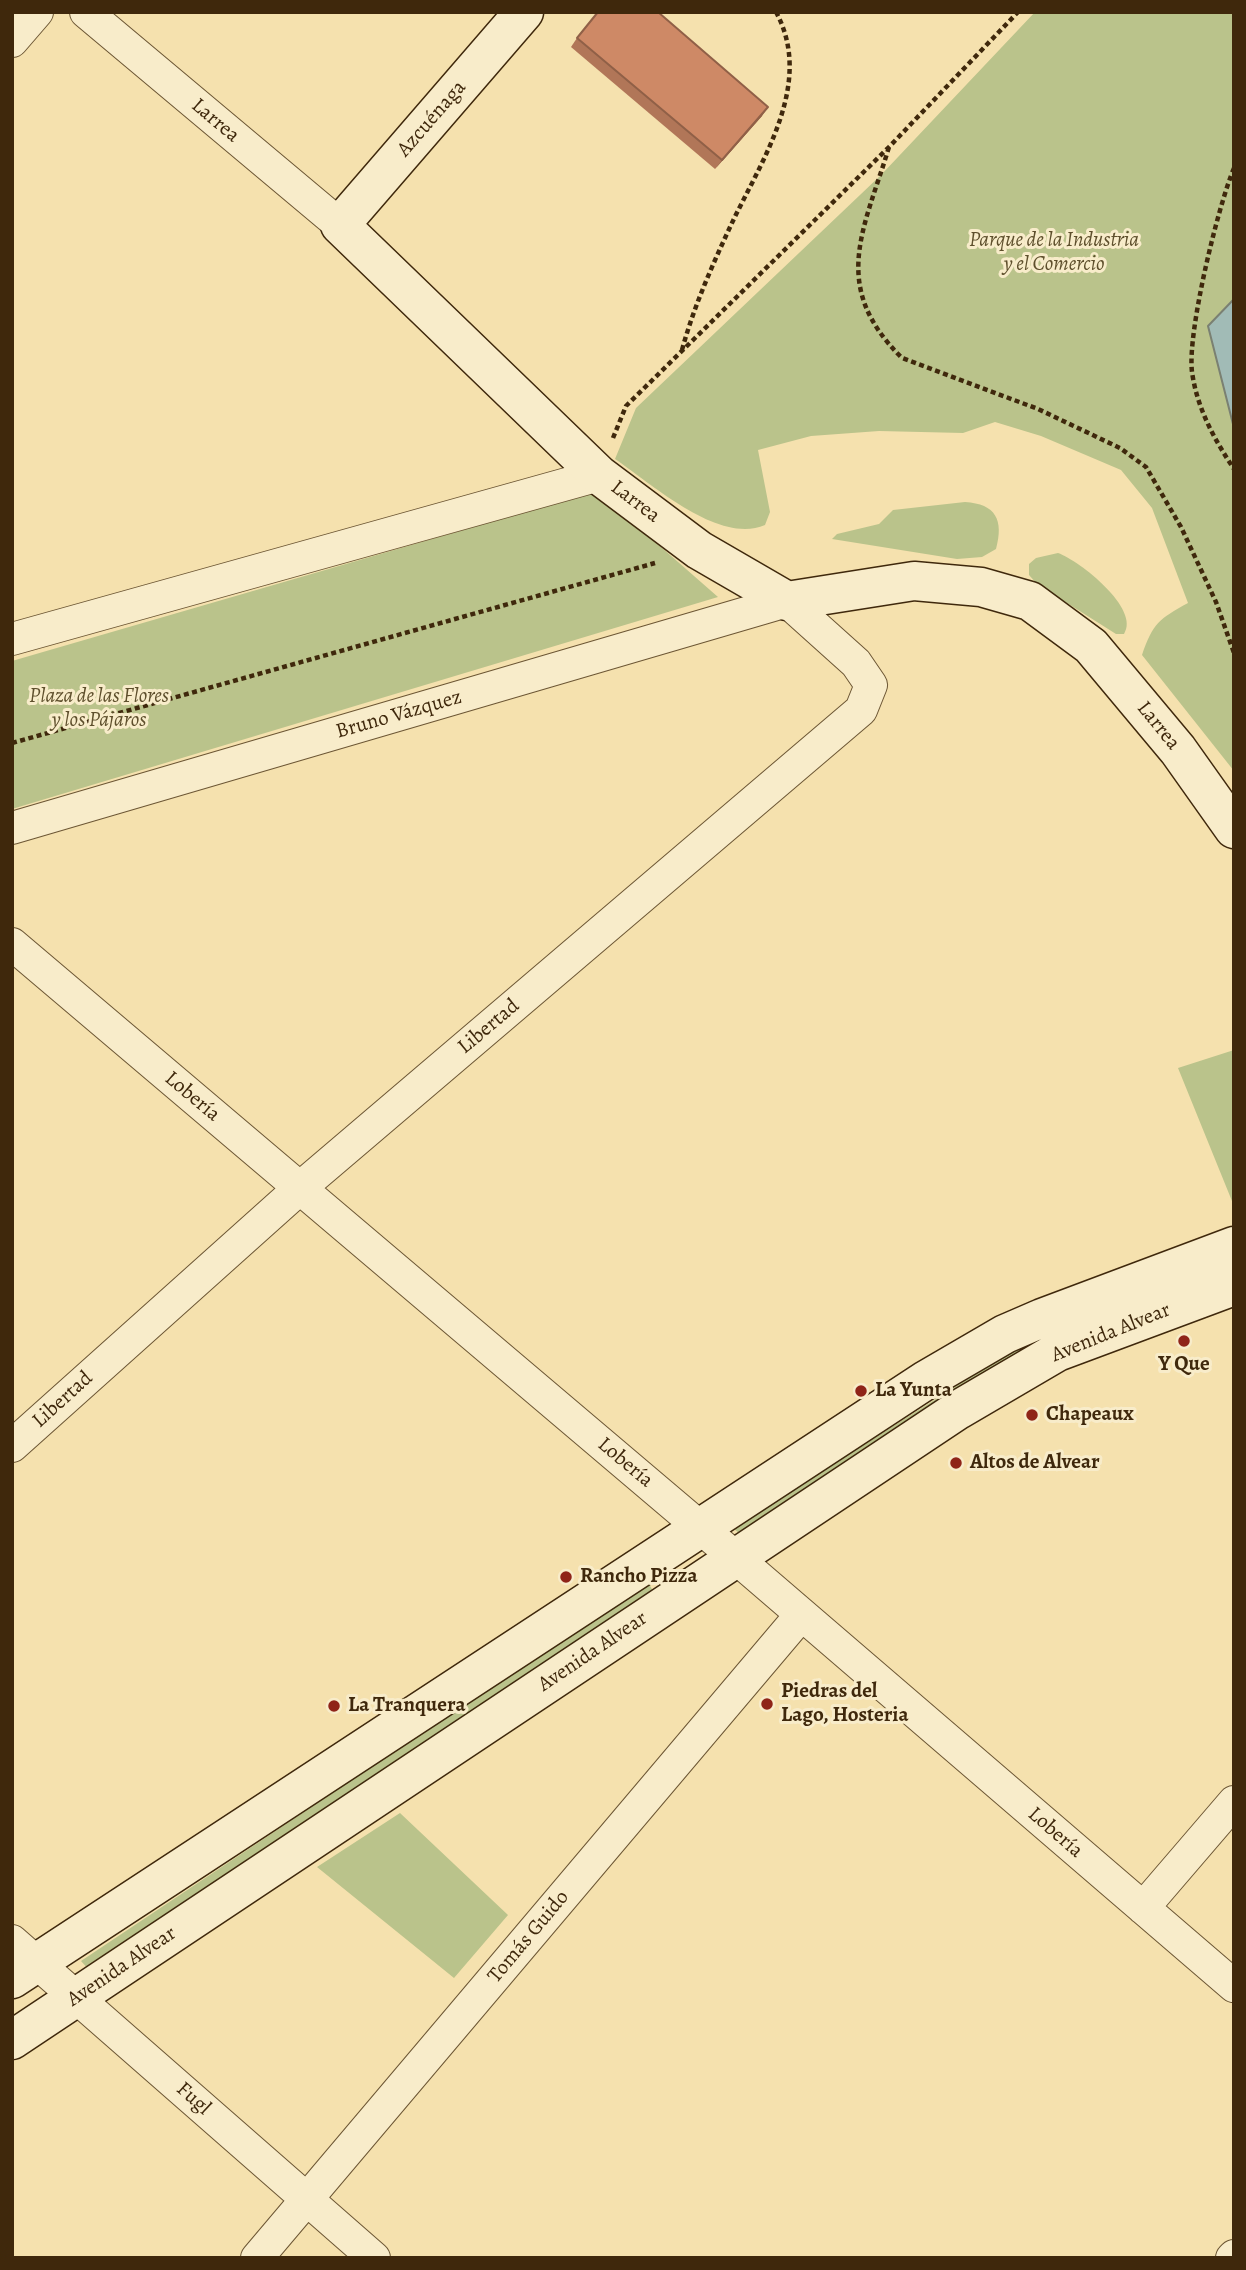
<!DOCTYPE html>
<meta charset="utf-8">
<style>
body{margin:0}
#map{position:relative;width:1246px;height:2270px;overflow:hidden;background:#f5e1ae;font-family:Alegreya,serif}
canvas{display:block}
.frame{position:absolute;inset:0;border:14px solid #3f280c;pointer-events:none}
</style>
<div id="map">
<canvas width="1246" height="2270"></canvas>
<div class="frame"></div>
</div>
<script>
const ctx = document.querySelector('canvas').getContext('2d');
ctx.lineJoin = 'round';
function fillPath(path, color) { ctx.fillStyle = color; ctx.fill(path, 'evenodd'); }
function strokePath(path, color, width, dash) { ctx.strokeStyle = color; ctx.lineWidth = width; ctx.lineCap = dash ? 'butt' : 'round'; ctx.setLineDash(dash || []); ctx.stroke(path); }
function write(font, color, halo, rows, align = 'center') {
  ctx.font = font + ' Alegreya,serif'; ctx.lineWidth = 6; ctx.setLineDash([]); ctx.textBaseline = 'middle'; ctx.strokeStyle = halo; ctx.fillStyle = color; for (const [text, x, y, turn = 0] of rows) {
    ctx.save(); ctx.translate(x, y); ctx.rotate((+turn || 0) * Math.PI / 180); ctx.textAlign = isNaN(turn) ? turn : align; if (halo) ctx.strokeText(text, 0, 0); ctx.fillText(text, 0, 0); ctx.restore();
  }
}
const green = new Path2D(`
 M1035 12H1234V771L1142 655C1153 623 1159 619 1188 603L1152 508 1121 470 1041 436 995 422 963 433 879 431 811 436 758 450 770 512 765 525C719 545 652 484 615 459L636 408 881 175Z
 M597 491 718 597 12 809V661Z
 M965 502C996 504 1004 520 996 549L982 557 957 559 832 539 837 534 879 524 893 510Z
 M1058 553C1080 561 1141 609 1124 634H1116L1037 584 1029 575V564L1036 558Z
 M1234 1050V1206L1178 1068Z
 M1234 1261V1270L740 1534 733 1528 1035 1336Z
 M648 1582 654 1593 90 1971 81 1961Z
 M400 1813 508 1915 454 1978 317 1867Z`);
const water = new Path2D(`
 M1234 299V428L1208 326Z`);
const path = new Path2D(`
 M889 147C864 230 829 286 902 358L1038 409 1120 448 1146 467 1181 527 1216 602 1234 653
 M1234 168C1218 206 1187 333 1192 372 1197 408 1214 439 1234 469
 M682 350C694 306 712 266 731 225 761 161 815 84 776 12
 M613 438 626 406 889 147 1018 12
 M12 743 655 563`);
const street = new Path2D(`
 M86 12 340 225
 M12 41 37 12
 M12 639 599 475
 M12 828 787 601 856 663 871 685 861 710 300 1188 12 1446
 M12 944 735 1557 1234 1986
 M1143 1908 1234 1802
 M12 1941 374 2258
 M257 2258 801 1615
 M1232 2258 1234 2256`);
const secondary = new Path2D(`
 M524 12 340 225 599 475 699 550 787 601 914 581 981 587 1030 601 1091 646 1178 750 1234 829
 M12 1979 926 1380 1005 1334 1042 1318 1234 1246
 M12 2040 958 1410 1057 1352 1234 1286`);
const wall = new Path2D(`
 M577 38 762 116 715 169 571 47Z`);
const shadedWall = new Path2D(`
 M768 107 762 116 715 169 722 160Z`);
const building = new Path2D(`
 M598 12H658L768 107 722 160 577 38Z`);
const markers = [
 [1184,1341,7,"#8f2418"],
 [861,1391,7,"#8f2418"],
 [1032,1415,7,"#8f2418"],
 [956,1463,7,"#8f2418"],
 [566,1577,7,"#8f2418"],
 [767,1704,7,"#8f2418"],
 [334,1706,7,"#8f2418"]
];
const streetNames = [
 ["Azcuénaga",432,119,-49],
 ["Larrea",215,121,40],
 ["Larrea",635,502,37],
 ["Bruno Vázquez",399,715,-16],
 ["Larrea",1158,726,51],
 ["Libertad",489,1027,-40],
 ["Lobería",192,1097,40],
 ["Avenida Alvear",1111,1333,-22],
 ["Libertad",63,1400,-42],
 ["Lobería",625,1463,40],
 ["Avenida Alvear",593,1652,-34],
 ["Lobería",1055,1833,41],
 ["Tomás Guido",529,1937,-50],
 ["Avenida Alvear",122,1967,-34],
 ["Fugl",193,2099,42]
];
const parkNames = [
 ["Parque de la Industria",1054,241],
 ["y el Comercio",1054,265],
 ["Plaza de las Flores",99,697],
 ["y los Pájaros",99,721]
];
const poiNames = [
 ["Y Que",1184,1365,"center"],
 ["La Yunta",875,1391],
 ["Chapeaux",1046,1415],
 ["Altos de Alvear",970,1463],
 ["Rancho Pizza",580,1577],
 ["Piedras del",781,1692],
 ["Lago, Hosteria",781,1716],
 ["La Tranquera",348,1706]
];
fillPath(green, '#bac38b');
fillPath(water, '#a1bbb6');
strokePath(water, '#7a8072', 2);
strokePath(street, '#6c5634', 34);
strokePath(secondary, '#3f280c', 41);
strokePath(path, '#3f280c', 4.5, [5, 3.5]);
strokePath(street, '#f8ecca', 32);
strokePath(secondary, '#f8ecca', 38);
fillPath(wall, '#b17658');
fillPath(shadedWall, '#906047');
fillPath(building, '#ce8966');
strokePath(building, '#906047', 2);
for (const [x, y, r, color] of markers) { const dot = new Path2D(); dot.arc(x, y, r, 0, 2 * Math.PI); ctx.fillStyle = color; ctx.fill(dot); strokePath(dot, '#f8ecca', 2.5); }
write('21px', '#3f280c', '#f8ecca', streetNames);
write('italic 21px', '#5e4f2c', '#f8ecca', parkNames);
write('bold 21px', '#3f280c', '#f8ecca', poiNames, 'left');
</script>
